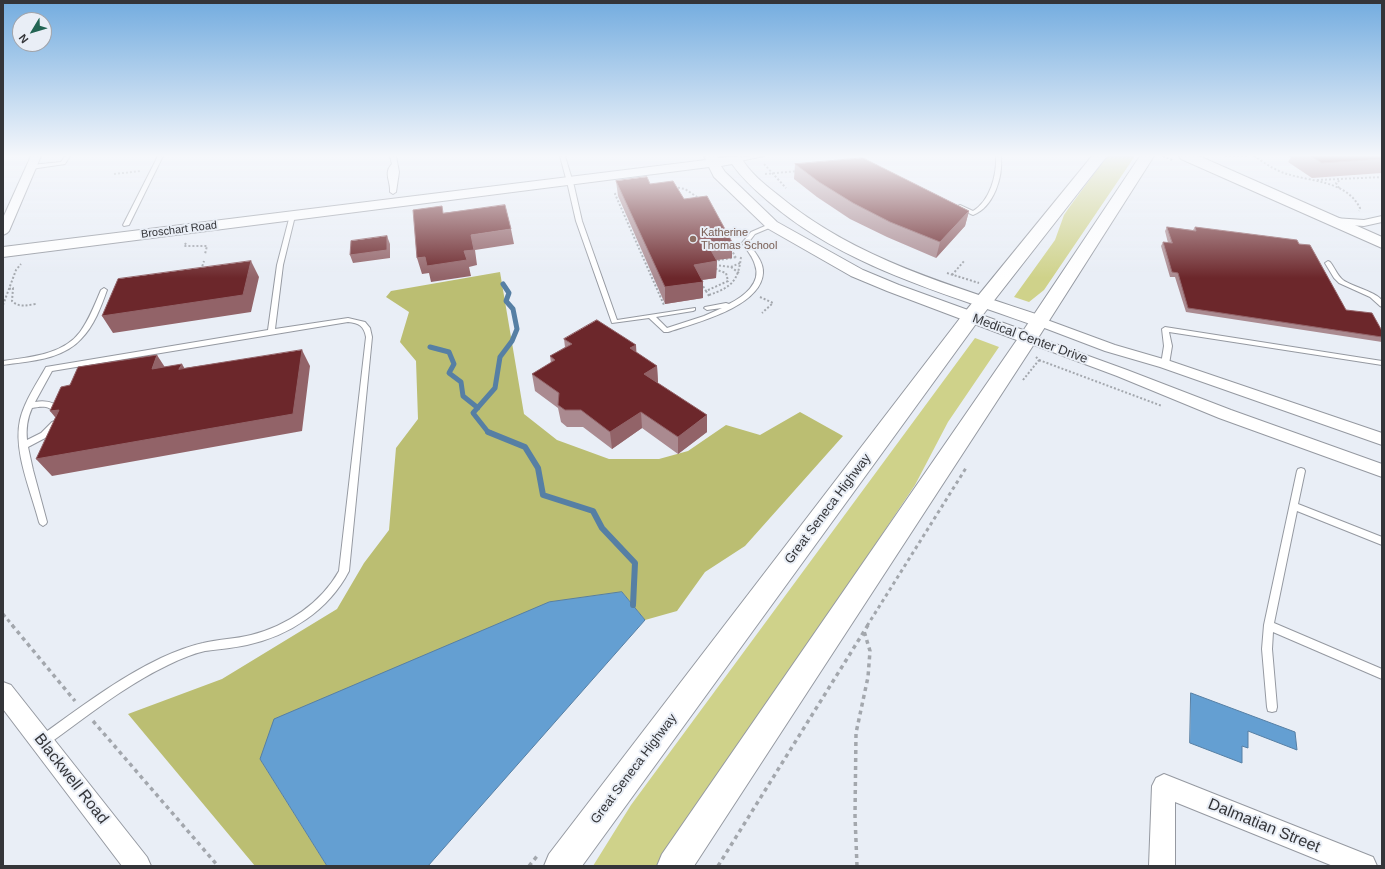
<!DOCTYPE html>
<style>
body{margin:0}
#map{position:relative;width:1385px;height:869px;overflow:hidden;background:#e9eef6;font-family:Arial,sans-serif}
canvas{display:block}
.frame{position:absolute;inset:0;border:4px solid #343539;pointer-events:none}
.north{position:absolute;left:12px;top:12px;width:40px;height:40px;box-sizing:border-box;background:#e9eef6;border:1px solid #a1a4aa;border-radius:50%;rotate:232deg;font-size:11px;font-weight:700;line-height:16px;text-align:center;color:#343539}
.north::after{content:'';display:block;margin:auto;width:14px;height:18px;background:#226453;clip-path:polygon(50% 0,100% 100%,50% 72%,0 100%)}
</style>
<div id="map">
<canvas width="1385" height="869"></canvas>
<div class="frame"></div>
<div class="north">N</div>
</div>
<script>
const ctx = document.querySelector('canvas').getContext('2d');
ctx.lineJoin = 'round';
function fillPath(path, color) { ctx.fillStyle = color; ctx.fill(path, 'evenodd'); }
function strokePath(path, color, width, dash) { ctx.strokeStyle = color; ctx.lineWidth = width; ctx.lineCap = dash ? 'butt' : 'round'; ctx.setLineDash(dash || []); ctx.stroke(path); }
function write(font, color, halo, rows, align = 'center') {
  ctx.font = font + ' Arial,sans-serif'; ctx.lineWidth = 4; ctx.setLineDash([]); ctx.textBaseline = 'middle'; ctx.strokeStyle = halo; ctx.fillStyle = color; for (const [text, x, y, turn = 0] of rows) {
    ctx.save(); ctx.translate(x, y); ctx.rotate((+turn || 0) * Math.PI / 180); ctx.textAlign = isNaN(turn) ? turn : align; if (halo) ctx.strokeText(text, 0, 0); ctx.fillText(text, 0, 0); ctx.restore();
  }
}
const green = new Path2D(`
 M1107 156H1135L1044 290 1029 302 1014 297 1055 240 1064 215 1068 209Z
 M975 338 999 347 948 422 915 485 660 866H593L631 805Z`);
const forest = new Path2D(`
 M500 272 524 414 557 440 609 459H659L688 451 726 425 760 435 800 412 843 436 745 546 705 572 677 611 645 620 622 592 260 759 327 866H255L128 714 222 679 337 609 364 563 389 530 396 448 418 419 416 361 400 342 409 312 386 297 391 291Z`);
const water = new Path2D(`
 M622 592 645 620 428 866H327L260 759 274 719 549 602Z
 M1191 693 1295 732 1297 750 1248 731V748L1242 746V763L1190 743Z`);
const streamFar1 = new Path2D(`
 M430 347 449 352 454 364 449 373 461 382 463 396 478 408
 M491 433 488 432 473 413 495 388 500 357 512 341 517 329 513 309 506 301 509 293 503 284`);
const stream = new Path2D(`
 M488 432 525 447 538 468 543 495 593 511 602 528 635 563 633 605`);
const pathFar2 = new Path2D(`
 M1163 156 1172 160
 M1225 156H1249
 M1254 156C1263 162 1273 169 1284 173 1310 182 1346 180 1360 208L1359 211
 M764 164 786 188
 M114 174 141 171
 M765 174 798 171
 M1317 180 1382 177
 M674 187 685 189 700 199
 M1339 188 1336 183 1340 180
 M620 193 615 194 664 305
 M186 243 184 246H207L205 254
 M731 249 736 258
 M714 261 737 257
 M715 265 731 267 740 263
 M731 267 739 273
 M201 270 204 261
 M947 273 979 283
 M952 275 965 260
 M701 283 706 291
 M9 289 13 288 12 301C19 308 27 305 36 304
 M709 295C732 287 738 281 741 257
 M709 296 706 291 728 281 726 273 717 270 715 266
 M760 297 773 303 762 313
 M3 305 16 270 21 264
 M1039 360 1162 406
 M1023 380 1039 360 1036 357`);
const pathFar1 = new Path2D(`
 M3 614 13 626
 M867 626 966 468`);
const path = new Path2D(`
 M12 625 75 701
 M93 721 218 866
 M529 866 538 855
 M718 866 868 625
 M857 866 855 816 856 733 868 677 870 651 864 631`);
const service = new Path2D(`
 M65 156H70L65 164 31 169 28 167 31 165 61 162Z
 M158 156H163L129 225 124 226 123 225Z
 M390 156H396L399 172 396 192 393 194 390 192C391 181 383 173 392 164Z
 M560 156H565L574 186 582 221 617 320 695 308V310L693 311 656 317 667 328 704 316 722 308 707 310 704 308 705 307 726 303 729 304C743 297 762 283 755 265 753 257 747 250 742 243L751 232 772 223 774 224V226L755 234 748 243C754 251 764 262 763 273 761 307 695 323 668 332H664L649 318 612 323 576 221 568 186Z
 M749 156H764L735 162 732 160Z
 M996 156H1001C1003 177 994 207 973 215L958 208V206L960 205 973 211C990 201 997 175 996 156Z
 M290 215 295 216 283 265 275 329 348 318 365 322 370 328 372 337 349 571C329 610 289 636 247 645 233 648 219 649 205 651 192 654 180 659 168 665 124 686 86 717 47 745L43 747 39 745 37 741 39 737C78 709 117 679 161 658 174 652 189 646 203 643 219 639 235 639 251 635 287 626 321 603 339 571L366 337C364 326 359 323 348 322L52 371 35 402C46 400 56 402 63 412L62 414H56C49 405 42 406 32 408 27 419 26 429 27 440L41 433 52 422 55 421 59 424 47 437 28 447 33 470 47 522 46 524 43 526 40 524 39 522C31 491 13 451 20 420 24 402 37 383 46 367L268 330 277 265Z
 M1328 261 1330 262C1335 268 1337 275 1343 280 1351 286 1379 293 1382 301 1382 301 1382 307 1382 307L1380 306 1370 297 1339 283 1334 278 1325 263Z
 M104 288 107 290C101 307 94 326 81 339 62 360 29 361 3 365V361C29 357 63 355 80 332 89 320 95 304 101 290Z
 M1165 327 1382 361V365L1169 332 1172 346 1169 364 1165 366 1161 364 1164 346 1162 329Z
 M1301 468 1304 469 1305 471 1298 504 1382 537V545L1297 511 1274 623 1382 669V679L1273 632 1272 649 1277 707 1276 711 1272 712 1268 711 1267 707 1262 649 1264 625 1297 471 1298 469Z`);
const minor = new Path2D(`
 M31 156H41L9 231 7 233 3 235V218Z
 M1382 216V222L1364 226 1334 224 1330 223 1328 221 1330 219 1334 218 1364 220Z
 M1039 317 1115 345 1170 361 1382 433V445L1160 367 1105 351 1034 324 1032 321 1034 318Z
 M1028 334 1127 370 1231 410 1382 464V477L1219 418 1117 376 1023 341 1021 338 1023 335Z
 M3 682 11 685 147 857 151 866H122L3 709Z
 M1164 774 1373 857 1377 866H1333L1175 802V866H1149L1152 786 1156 778Z`);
const tertiary = new Path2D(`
 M704 156H717L718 158 740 156C749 172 764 184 778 195 854 259 953 286 1045 317L1047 321 1045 325 1039 326 1033 325C941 292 843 266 768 201 755 190 742 178 732 164L721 166 725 172 777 222 863 270 899 285 1034 334 1037 338 1034 342 1028 343 1022 342 887 291 851 276 767 228 714 177 709 167 3 257V247L706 160Z`);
const secondary = new Path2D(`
 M1092 156H1107L978 321 582 866H544L549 854 964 313Z
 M1140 156H1154L1038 338 694 866H657L662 854 1021 334Z
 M1179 156H1199L1382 237V248L1181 159Z`);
const wall = new Path2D(`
 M1289 156H1382V173L1312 178 1288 162 1291 157Z
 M795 164 969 211 965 226 936 258 887 237 850 219 817 197 794 179Z
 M616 181 684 199 732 242V258L716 260 717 261 716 278 702 280 703 282V298L665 304 618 196Z
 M1167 227 1193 230 1195 227 1299 244 1346 310 1382 331V342L1186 312 1175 277H1170L1161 246 1163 242 1168 243 1165 231Z
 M564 339 636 345V352L657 366 658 383 707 432 678 454 642 428 612 449 583 427H567L561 422 558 408 535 391 532 374 551 363 550 356 565 347Z`);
const shadedWall = new Path2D(`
 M969 211 965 226 936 258 940 242Z
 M511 229 514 244 475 250 477 265 469 267 471 276 431 282 429 273 422 274 417 258 464 251 471 235Z
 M387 236 390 244V258L353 263 350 255Z
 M732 242V258L708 261V245Z
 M251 261 259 277 251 312 113 333 102 316Z
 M717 261 716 278 694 281V265Z
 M703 282V298L665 304V287Z
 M636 345 637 362 630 348Z
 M302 350 310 366 302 431 52 476 36 459Z
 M157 355 168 372 152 369Z
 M182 364 192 381 179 369Z
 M657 366 658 382 645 391 644 374Z
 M59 410 64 428 50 411Z
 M641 412 642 428 612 449 610 432Z
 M707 415V432L678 454V437Z`);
const building = new Path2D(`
 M1311 156H1382V159L1322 163Z
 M863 158 969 211 940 242 890 222 853 203 819 182 795 164Z
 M647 177 650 184 673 181 684 199 707 196 732 242 708 245 717 261 694 265 703 282 665 287 616 181Z
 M505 205 511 229 471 235 474 250 464 251 467 260 427 266 425 257 417 258 413 210 442 206 443 213Z
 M1167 227 1196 231 1195 227 1297 240 1299 244 1310 245 1346 310 1372 313 1382 331V337L1188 308 1178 273 1172 272 1163 242 1172 243Z
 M387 236V250L350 255 351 241Z
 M251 261 243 295 102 316 118 279Z
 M597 320 636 345 630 348 657 366 644 374 707 415 678 437 641 412 610 432 581 410H565L558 405 559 393 532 374 555 360 550 356 572 344 564 339Z
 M302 350 293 414 36 459 59 410 50 411 61 387 70 385 78 367 157 355 152 369 182 364 179 369Z`);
const markers = [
 [693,239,4,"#8d6e63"]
];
const farStreetnames = [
 ["Broschart Road",179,230,-7]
];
const farEducationnames = [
 ["Katherine",701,233],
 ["Thomas School",701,246]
];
const streetNames = [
 ["Medical Center Drive",1030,339,20],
 ["Great Seneca Highway",828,509,-53],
 ["Great Seneca Highway",634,769,-53]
];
const nearStreetnames = [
 ["Blackwell Road",71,779,52],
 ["Dalmatian Street",1264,826,22]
];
fillPath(green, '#cfd28a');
fillPath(forest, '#bbbe72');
fillPath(water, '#649fd2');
strokePath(water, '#567fa4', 1);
strokePath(streamFar1, '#567fa4', 5);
strokePath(stream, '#567fa4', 6);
strokePath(service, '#9599a1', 2);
strokePath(minor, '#9599a1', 2);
strokePath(tertiary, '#9599a1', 2);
strokePath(secondary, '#9599a1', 2);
strokePath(pathFar2, '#a3a7ad', 2, [2, 2]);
strokePath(pathFar1, '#a3a7ad', 3, [3.5, 3.5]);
strokePath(path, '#a3a7ad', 3.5, [4, 4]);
fillPath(service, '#fff');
fillPath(minor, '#fff');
fillPath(tertiary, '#fff');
fillPath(secondary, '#fff');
fillPath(wall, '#aa8a90');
fillPath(shadedWall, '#926368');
fillPath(building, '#6c272b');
strokePath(building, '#926368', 1);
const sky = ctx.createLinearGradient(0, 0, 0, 278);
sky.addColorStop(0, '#73acdf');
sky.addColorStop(0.56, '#f5f7fb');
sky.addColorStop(1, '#f5f7fb00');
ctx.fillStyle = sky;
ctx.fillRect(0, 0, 1385, 278);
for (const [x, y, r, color] of markers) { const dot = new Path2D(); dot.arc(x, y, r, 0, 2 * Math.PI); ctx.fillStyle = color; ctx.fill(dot); strokePath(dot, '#e9eef6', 1.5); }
write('11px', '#343539', '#e9eef6', farStreetnames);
write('11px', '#785e54', '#e9eef6', farEducationnames, 'left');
write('13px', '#343539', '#e9eef6', streetNames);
write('16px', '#343539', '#e9eef6', nearStreetnames);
</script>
